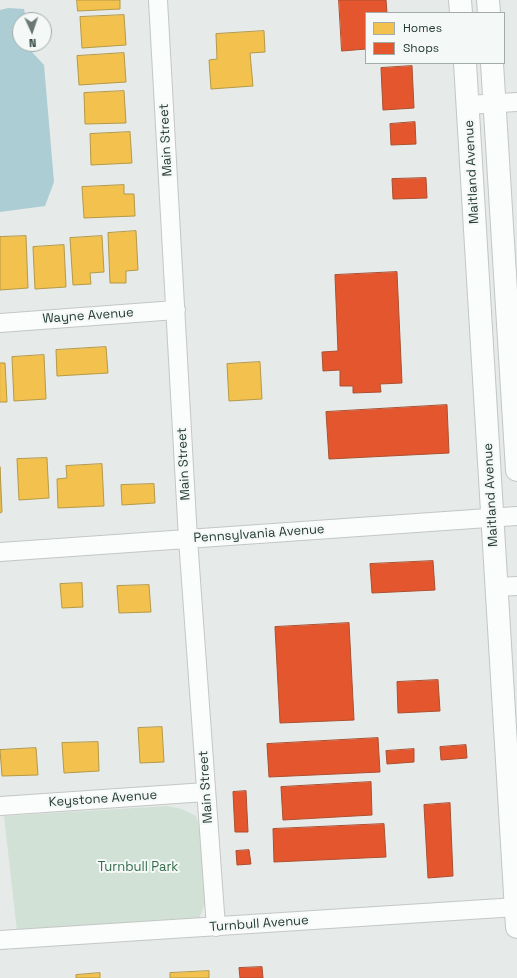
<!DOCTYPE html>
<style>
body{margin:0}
#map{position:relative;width:517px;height:978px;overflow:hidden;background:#e6eae8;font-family:"Space Grotesk",sans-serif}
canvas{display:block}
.legend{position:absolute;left:365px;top:12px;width:140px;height:52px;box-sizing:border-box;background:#f4f8f6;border:1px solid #a1aca9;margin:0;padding:5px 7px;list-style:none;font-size:12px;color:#253b36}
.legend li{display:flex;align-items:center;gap:8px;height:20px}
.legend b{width:20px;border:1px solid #a1aca9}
.north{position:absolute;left:12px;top:12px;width:40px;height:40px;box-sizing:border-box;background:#f4f8f6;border:1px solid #a1aca9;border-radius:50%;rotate:177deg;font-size:11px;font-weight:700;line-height:16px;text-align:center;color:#253b36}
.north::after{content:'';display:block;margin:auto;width:14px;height:18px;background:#697874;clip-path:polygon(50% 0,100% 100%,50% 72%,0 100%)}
</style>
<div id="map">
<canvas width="517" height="978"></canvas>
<ul class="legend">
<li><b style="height:11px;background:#f2c14e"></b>Homes</li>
<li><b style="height:11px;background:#e4572e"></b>Shops</li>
</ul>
<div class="north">N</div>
</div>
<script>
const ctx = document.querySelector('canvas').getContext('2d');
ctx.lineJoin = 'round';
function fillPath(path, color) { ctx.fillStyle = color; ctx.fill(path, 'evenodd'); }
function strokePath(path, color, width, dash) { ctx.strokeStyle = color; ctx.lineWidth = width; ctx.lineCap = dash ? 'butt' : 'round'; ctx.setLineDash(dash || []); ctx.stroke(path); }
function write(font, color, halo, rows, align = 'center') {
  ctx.font = font + ' "Space Grotesk",sans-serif'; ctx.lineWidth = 4; ctx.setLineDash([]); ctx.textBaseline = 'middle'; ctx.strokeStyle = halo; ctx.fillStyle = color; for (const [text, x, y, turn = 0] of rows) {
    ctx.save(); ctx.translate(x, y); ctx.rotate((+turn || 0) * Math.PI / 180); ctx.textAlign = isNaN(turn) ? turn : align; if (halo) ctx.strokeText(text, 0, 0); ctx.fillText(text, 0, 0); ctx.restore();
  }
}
const green = new Path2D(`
 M167 806 182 809 196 816 200 829 207 899 199 918 189 922 17 931 4 816Z`);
const water = new Path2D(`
 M8 8 24 9 26 20H20V44H31L32 52 44 65 54 182 45 206 0 212V10Z`);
const homes = new Path2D(`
 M77 0H120V9L78 11Z
 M124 15 126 45 82 48 80 17Z
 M264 31 265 52 250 53 253 86 211 89 209 60 217 59 216 34Z
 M124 53 126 82 79 85 77 56Z
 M124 91 126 123 85 124 84 93Z
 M130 132 132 163 91 165 90 134Z
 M124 185V194H134L135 216 84 218 82 187Z
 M136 231 138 270 126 271V283H110L108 233Z
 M26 236 28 288 0 290V237Z
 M102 236 104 272 90 273 91 284 73 285 70 238Z
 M64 245 66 287 35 289 33 247Z
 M106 347 108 373 57 376 56 350Z
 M44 355 46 399 14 401 12 357Z
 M260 362 262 399 229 401 227 364Z
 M0 363H5L7 402H0Z
 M47 458 49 498 19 500 17 459Z
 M102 464 104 506 58 508 57 479 67 478 66 466Z
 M0 467 2 512 0 513Z
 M154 484 155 503 122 505 121 485Z
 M82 583 83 607 62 608 60 584Z
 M149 585 151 612 119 613 117 586Z
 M162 727 164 762 140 763 138 728Z
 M98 742 99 771 64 773 62 743Z
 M36 748 38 775 2 776 0 750Z
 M209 971V978H170V973Z
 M100 973V978H76V975Z`);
const shops = new Path2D(`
 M339 0H386L387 13H366V49L342 51Z
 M412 66 414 108 383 110 381 68Z
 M415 122 416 144 391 145 390 124Z
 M426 178 427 198 393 199 392 179Z
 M397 272 402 383 380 384 381 392 353 393V386H340V370L323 371 322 352 338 351 335 275Z
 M447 405 449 453 329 459 326 412Z
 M433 561 435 590 372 593 370 564Z
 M349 623 354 720 280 723 275 627Z
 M438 680 440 711 398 713 397 682Z
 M378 738 380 772 269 777 267 744Z
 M466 745 467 758 441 760 440 747Z
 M414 749V762L387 764 386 751Z
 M371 782 372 815 283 820 281 787Z
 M246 791 248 832H235L233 792Z
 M450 803 453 876 428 878 424 805Z
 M384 824 386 857 274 862 273 829Z
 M249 850 251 864 237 865 236 851Z
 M262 967 263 978H240L239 968Z`);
const minor = new Path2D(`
 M158 0 188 539 216 927
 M467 105 517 102
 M0 323 176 310
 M0 552 517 516
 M496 587 517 586
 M0 806 206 792
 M0 940 517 907`);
const secondary = new Path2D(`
 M460 0 461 13
 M488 0 489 13
 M465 63 517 927
 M492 63 517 470`);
const streetNames = [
 ["Main Street",166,140,-93],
 ["Maitland Avenue",472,172,-93],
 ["Wayne Avenue",88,316,-4],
 ["Main Street",184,464,-93],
 ["Maitland Avenue",491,495,-93],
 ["Pennsylvania Avenue",259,534,-4],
 ["Main Street",206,787,-94],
 ["Keystone Avenue",103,799,-4],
 ["Turnbull Avenue",259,924,-4]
];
const parkNames = [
 ["Turnbull Park",138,867]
];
fillPath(green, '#d1e1d6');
fillPath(water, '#accdd3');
fillPath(homes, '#f2c14e');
strokePath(homes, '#b49947', 1);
fillPath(shops, '#e4572e');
strokePath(shops, '#ab4f30', 1);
strokePath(minor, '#c3c7c5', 20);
strokePath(secondary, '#c1c7c5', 24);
strokePath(minor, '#fbfcfc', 18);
strokePath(secondary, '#fbfcfc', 22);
write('13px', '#253b36', '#f4f8f6', streetNames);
write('13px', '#346d4b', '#f4f8f6', parkNames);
</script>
